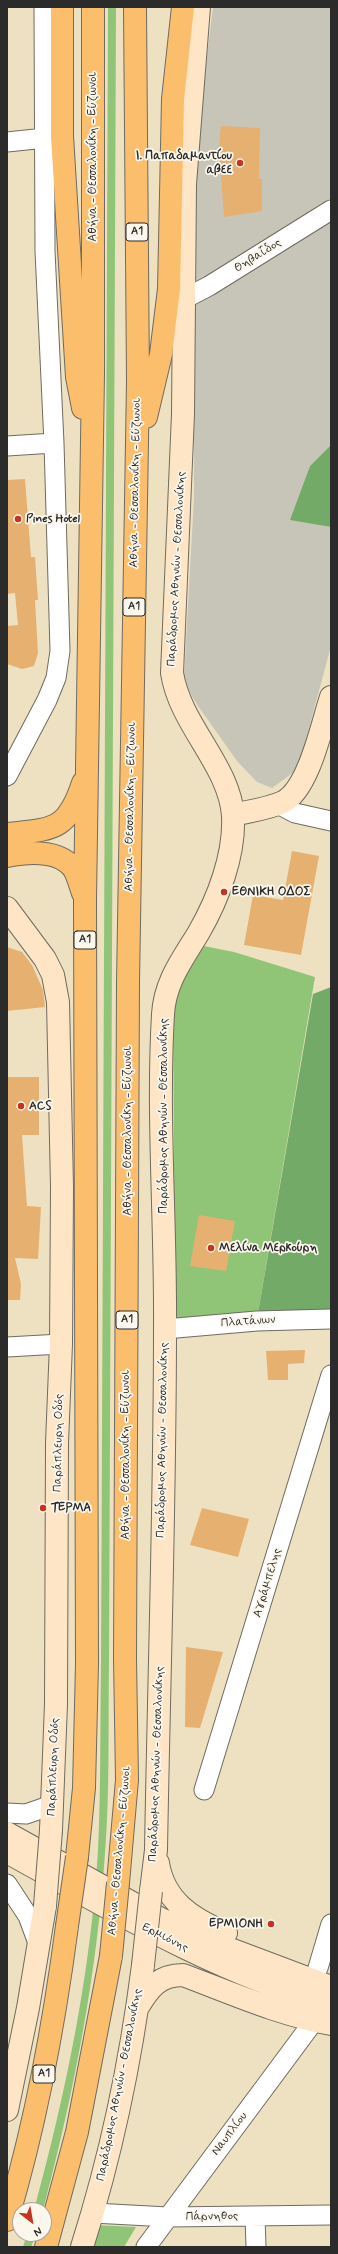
<!DOCTYPE html>
<meta charset="utf-8">
<style>
body{margin:0}
#map{position:relative;width:338px;height:2254px;overflow:hidden;background:#eee1c1;font-family:Mynerve,sans-serif}
canvas{display:block}
.frame{position:absolute;inset:0;border:8px solid #2b2b2b;pointer-events:none}
.north{position:absolute;left:12px;top:2202px;width:40px;height:40px;box-sizing:border-box;background:#fbf7ec;border:1px solid #a8a59f;border-radius:50%;rotate:149deg;font-size:11px;font-weight:700;line-height:16px;text-align:center;color:#2b2b2b}
.north::after{content:'';display:block;margin:auto;width:14px;height:18px;background:#c8321e;clip-path:polygon(50% 0,100% 100%,50% 72%,0 100%)}
</style>
<div id="map">
<canvas width="338" height="2254"></canvas>
<div class="frame"></div>
<div class="north">N</div>
</div>
<script>
const ctx = document.querySelector('canvas').getContext('2d');
ctx.lineJoin = 'round';
function fillPath(path, color) { ctx.fillStyle = color; ctx.fill(path, 'evenodd'); }
function strokePath(path, color, width, dash) { ctx.strokeStyle = color; ctx.lineWidth = width; ctx.lineCap = dash ? 'butt' : 'round'; ctx.setLineDash(dash || []); ctx.stroke(path); }
function write(font, color, halo, rows, align = 'center') {
  ctx.font = font + ' Mynerve,sans-serif'; ctx.lineWidth = 3.5; ctx.setLineDash([]); ctx.textBaseline = 'middle'; ctx.strokeStyle = halo; ctx.fillStyle = color; for (const [text, x, y, turn = 0] of rows) {
    ctx.save(); ctx.translate(x, y); ctx.rotate((+turn || 0) * Math.PI / 180); ctx.textAlign = isNaN(turn) ? turn : align; if (halo) ctx.strokeText(text, 0, 0); ctx.fillText(text, 0, 0); ctx.restore();
  }
}
const industrial = new Path2D(`
 M213 7H331V445L310 466 291 519 331 527V646L298 769 272 788 257 782 237 761 198 706 188 690 184 678 194 497V202L198 130Z`);
const green = new Path2D(`
 M108 7H116L109 1663C108 1726 110 1790 105 1853 97 1974 74 2093 43 2210H34C66 2092 91 1972 98 1850 101 1788 100 1726 101 1665Z
 M204 946 234 952 315 977 258 1313 175 1321 173 1006 181 983Z
 M95 2225 136 2227 124 2247H87Z
 M27 2234H36L31 2247H23Z`);
const forest = new Path2D(`
 M331 445V527L290 520 310 466Z
 M331 987V1312L258 1313 313 994Z`);
const building = new Path2D(`
 M221 126 260 128 259 179H262V211L224 217 219 147Z
 M25 479 31 557H35L38 600H35L38 653 34 666 22 669 7 664V626L18 625 15 593 7 594V480Z
 M292 851 319 856 301 955 244 945 253 895 283 900Z
 M7 947 22 952 32 965 43 990 45 1007 7 1011Z
 M7 1077H39V1135H22L27 1206 41 1207 38 1259 15 1258 21 1284 20 1300H7Z
 M199 1215 235 1221 226 1271 190 1266Z
 M305 1350 304 1363 288 1364V1380H268L266 1351Z
 M202 1508 249 1519 238 1557 190 1545Z
 M186 1647 223 1652 200 1728 185 1727Z`);
const street = new Path2D(`
 M7 142 45 138
 M184 299 209 286 331 210
 M7 446 54 443
 M7 776 47 700 56 678 60 651 54 443 45 251 44 7
 M278 804 295 813 331 821
 M165 1329 257 1321 331 1319
 M7 1347 61 1344
 M204 1790 331 1375
 M7 1813 26 1814 52 1805
 M7 1884 28 1916 38 1943
 M318 1968 331 1924
 M93 2213 168 2217 331 2215
 M255 2216 256 2247
 M146 2247 314 2021`);
const secondary = new Path2D(`
 M233 815C249 811 268 809 283 802 309 789 322 724 331 697
 M7 908 45 959 53 975 58 1002 62 1187 61 1344 57 1443 56 1704 51 1830
 M7 1833 161 1919 230 1949 331 1987
 M7 1852C112 1910 215 1972 331 2005
 M158 1863C164 1901 192 1919 226 1933
 M151 1891 156 1850C159 1676 165 1502 165 1329 166 1224 157 1118 163 1014 165 981 183 959 199 932 218 899 235 855 233 816 230 766 180 725 172 673L183 414 185 184 199 7
 M138 2007C149 1988 159 1975 183 1975 231 1993 280 2015 331 2024
 M7 2110 28 2008 45 1906
 M82 2247C111 2156 131 2060 143 1965`);
const highway = new Path2D(`
 M62 7V136L77 377 83 408
 M146 417 161 354 169 289 173 99 183 7
 M7 834C54 829 67 831 83 783
 M7 856C28 852 59 849 74 869 78 876 80 885 83 893
 M77 1857 84 1788 87 1664 85 899 93 374V7
 M118 1883 127 1780 125 1658 128 983 138 381 135 7
 M7 2220C36 2123 54 2025 67 1926
 M46 2247 77 2132 111 1956`);
const secondaryBridge = new Path2D(`
 M45 1906 51 1830
 M143 1965 151 1891`);
const highwayBridge = new Path2D(`
 M67 1926 77 1857
 M111 1956 118 1883`);
const markers = [
 [240,163,4,"#c8321e"],
 [18,519,4,"#c8321e"],
 [224,892,4,"#c8321e"],
 [21,1106,4,"#c8321e"],
 [211,1248,4,"#c8321e"],
 [43,1508,4,"#c8321e"],
 [271,1924,4,"#c8321e"]
];
const shields = [
 [137,232,22],
 [134,607,22],
 [85,940,22],
 [127,1320,22],
 [44,2074,22]
];
const shieldNames = [
 ["Α1",137,232],
 ["Α1",134,607],
 ["Α1",85,940],
 ["Α1",127,1320],
 ["Α1",44,2074]
];
const poiNames = [
 ["Ι. Παπαδαμαντίου",232,156,"right"],
 ["αβεε",232,170,"right"],
 ["Pines Hotel",26,519],
 ["ΕΘΝΙΚΗ ΟΔΟΣ",232,892],
 ["ACS",29,1106],
 ["Μελίνα Μερκούρη",219,1248],
 ["ΤΕΡΜΑ",51,1508],
 ["ΕΡΜΙΟΝΗ",263,1924,"right"]
];
const streetNames = [
 ["Αθήνα - Θεσσαλονίκη - Εύζωνοι",93,157,-90],
 ["Θηβαΐδος",258,256,-32],
 ["Αθήνα - Θεσσαλονίκη - Εύζωνοι",136,483,-89],
 ["Παράδρομος Αθηνών - Θεσσαλονίκης",177,569,-87],
 ["Αθήνα - Θεσσαλονίκη - Εύζωνοι",131,807,-89],
 ["Παράδρομος Αθηνών - Θεσσαλονίκης",164,1116,-90],
 ["Αθήνα - Θεσσαλονίκη - Εύζωνοι",128,1131,-90],
 ["Πλατάνων",248,1322,-4],
 ["Παράδρομος Αθηνών - Θεσσαλονίκης",163,1440,-89],
 ["Παράπλευρη Οδός",59,1443,-89],
 ["Αθήνα - Θεσσαλονίκη - Εύζωνοι",126,1455,-90],
 ["Αγράμπελης",268,1583,-73],
 ["Παράδρομος Αθηνών - Θεσσαλονίκης",157,1764,-88],
 ["Παράπλευρη Οδός",54,1767,-88],
 ["Αθήνα - Θεσσαλονίκη - Εύζωνοι",120,1851,-85],
 ["Ερμιόνης",165,1938,27],
 ["Παράδρομος Αθηνών - Θεσσαλονίκης",120,2085,-79],
 ["Ναυπλίου",230,2134,-53],
 ["Πάρνηθος",212,2217,-1]
];
fillPath(industrial, '#c6c5b8');
fillPath(green, '#90c577');
fillPath(forest, '#74aa68');
fillPath(building, '#e6b070');
strokePath(street, '#6f6b60', 21);
strokePath(secondary, '#6f6b60', 24);
strokePath(highway, '#6f6b60', 24);
strokePath(street, '#fff', 19);
strokePath(secondary, '#fde5c5', 22);
strokePath(highway, '#fabe6d', 22);
strokePath(secondaryBridge, '#6f6b60', 24, []);
strokePath(highwayBridge, '#6f6b60', 24, []);
strokePath(secondaryBridge, '#fde5c5', 22);
strokePath(highwayBridge, '#fabe6d', 22);
for (const [x, y, r, color] of markers) { const dot = new Path2D(); dot.arc(x, y, r, 0, 2 * Math.PI); ctx.fillStyle = color; ctx.fill(dot); strokePath(dot, '#fbf7ec', 1.5); }
for (const [x, y, w] of shields) { const box = new Path2D(); box.roundRect(x - w / 2, y - 9, w, 18, 3); ctx.fillStyle = '#fbf7ec'; ctx.fill(box); strokePath(box, '#2b2b2b', 1); }
write('bold 11px', '#2b2b2b', null, shieldNames);
write('bold 12px', '#2b2b2b', '#fbf7ec', poiNames, 'left');
write('12px', '#2b2b2b', '#fbf7ec', streetNames);
</script>
